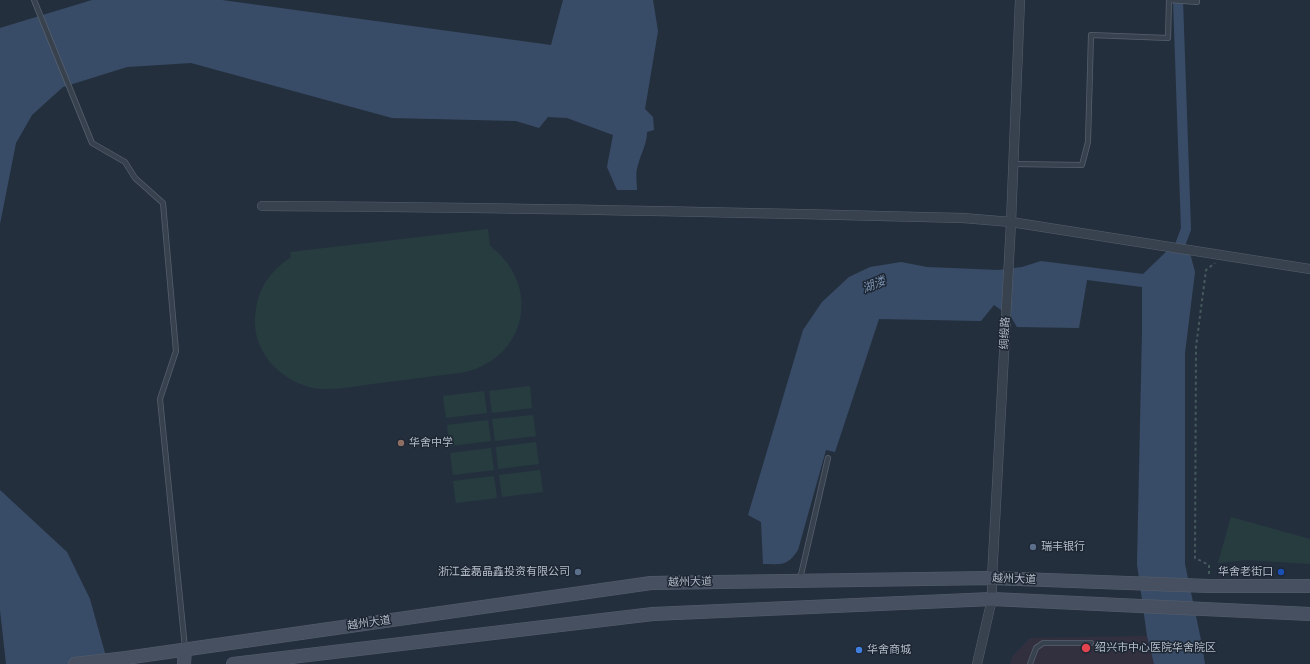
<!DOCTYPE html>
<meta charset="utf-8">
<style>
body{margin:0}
canvas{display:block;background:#242f3e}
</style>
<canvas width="1310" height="664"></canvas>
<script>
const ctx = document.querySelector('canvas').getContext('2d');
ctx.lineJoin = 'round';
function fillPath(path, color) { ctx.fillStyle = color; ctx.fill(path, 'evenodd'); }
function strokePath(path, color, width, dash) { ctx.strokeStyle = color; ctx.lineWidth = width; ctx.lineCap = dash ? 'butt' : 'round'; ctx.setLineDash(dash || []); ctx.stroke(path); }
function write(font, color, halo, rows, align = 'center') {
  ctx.font = font + ' Mulish,"Noto Sans SC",sans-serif'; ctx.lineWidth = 3; ctx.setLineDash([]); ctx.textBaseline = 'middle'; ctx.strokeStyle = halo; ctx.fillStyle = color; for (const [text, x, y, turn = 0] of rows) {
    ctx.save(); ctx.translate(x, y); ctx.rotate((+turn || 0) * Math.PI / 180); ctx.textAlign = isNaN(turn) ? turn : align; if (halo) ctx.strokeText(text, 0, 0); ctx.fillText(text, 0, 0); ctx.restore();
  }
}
const medical = new Path2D(`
 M1147 636 1154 664H1010L1012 657 1030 638Z`);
const green = new Path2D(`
 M488 229 490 246C541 284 528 356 466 372 435 376 404 380 372 384 358 386 342 389 327 389 292 390 256 360 255 324 255 294 266 274 291 257L290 252Z
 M530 386 532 408 492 413 489 391Z
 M484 391 487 413 446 418 443 396Z
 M533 415 536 436 495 441 492 419Z
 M488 420 491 441 450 446 447 425Z
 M536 442 539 464 498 469 496 447Z
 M491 448 494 470 453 475 450 453Z
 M540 470 543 492 502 497 499 475Z
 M494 476 497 498 456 503 453 481Z
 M1231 517 1310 539V564L1247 560 1218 563Z`);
const water = new Path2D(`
 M92 0H222L551 45 563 0H653L658 31 645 109 653 117 654 130 647 132C647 144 641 153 638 165 635 172 637 182 637 190H617L607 167 613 135 567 118 548 117 539 128 516 121 392 118 191 63 127 67 63 87 32 115 16 143 0 224V28Z
 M1169 249 1190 253 1195 272 1185 353V564L1201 640 1205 664H1154L1147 636 1137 564 1142 331V287L1087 280 1079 328 1017 327 1011 317 994 305 981 321 879 319 835 452 826 450 798 550C787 567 781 564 763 564L761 522 748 515 803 330 822 302 849 277 870 267 901 262 927 267 998 270 1022 267 1041 261 1143 274Z
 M0 490 67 552 90 599 108 664H6L0 610Z`);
const canal = new Path2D(`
 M1176 256 1186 229 1178 0`);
const path = new Path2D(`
 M1209 574V565L1195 558 1196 347 1206 270 1215 263`);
const lane = new Path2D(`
 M34 0 92 143 125 162 135 178 163 203 176 351 160 399 185 648
 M1170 0 1197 2V0
 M1013 164 1082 165 1088 142 1091 35 1168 38 1169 0
 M800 579 828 458
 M1030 664 1036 648 1043 643H1091`);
const street = new Path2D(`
 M262 206C496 207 729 212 963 218L1011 222 1310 269
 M977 664 992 599V578L1011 222 1020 0`);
const secondary = new Path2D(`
 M75 664 126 658 651 583 992 578 1209 586H1310
 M184 664 185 649
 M233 664 653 614 992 599 1310 614`);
const markers = [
 [401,443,4,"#8d6e63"],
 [1033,547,4,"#5c6f8a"],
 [578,572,4,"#5c6f8a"],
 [1281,572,4,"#1a4fb4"],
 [1086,648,5,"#e0444e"],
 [859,650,4,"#3f7fe0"]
];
const streetNames = [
 ["绸缎路",1005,333,-87],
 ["越州大道",1014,579,2],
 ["越州大道",690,582,-1],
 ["越州大道",369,623,-8]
];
const poiNames = [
 ["华舍中学",409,443],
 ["瑞丰银行",1041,547],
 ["浙江金磊晶鑫投资有限公司",570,572,"right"],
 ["华舍老街口",1273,572,"right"],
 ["绍兴市中心医院华舍院区",1095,648],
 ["华舍商城",867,650]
];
const waterNames = [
 ["湖溇",874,285,-22]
];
fillPath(medical, '#32303f');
fillPath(green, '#263c3f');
fillPath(water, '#394c67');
strokePath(canal, '#394c67', 10);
strokePath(lane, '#565f6c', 6);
strokePath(street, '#565f6c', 10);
strokePath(secondary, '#565f6c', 14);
strokePath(path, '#44595c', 2, [3, 3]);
strokePath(lane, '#38414e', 4.5);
strokePath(street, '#38414e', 9);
strokePath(secondary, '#465061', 13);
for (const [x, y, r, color] of markers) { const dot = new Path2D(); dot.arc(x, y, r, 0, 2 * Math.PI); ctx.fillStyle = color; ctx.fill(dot); strokePath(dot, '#1d2633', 1.5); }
write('11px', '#b4bcc9', '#1d2633', streetNames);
write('11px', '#b4bcc9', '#1d2633', poiNames, 'left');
write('italic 12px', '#7c92b1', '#1d2633', waterNames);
</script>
